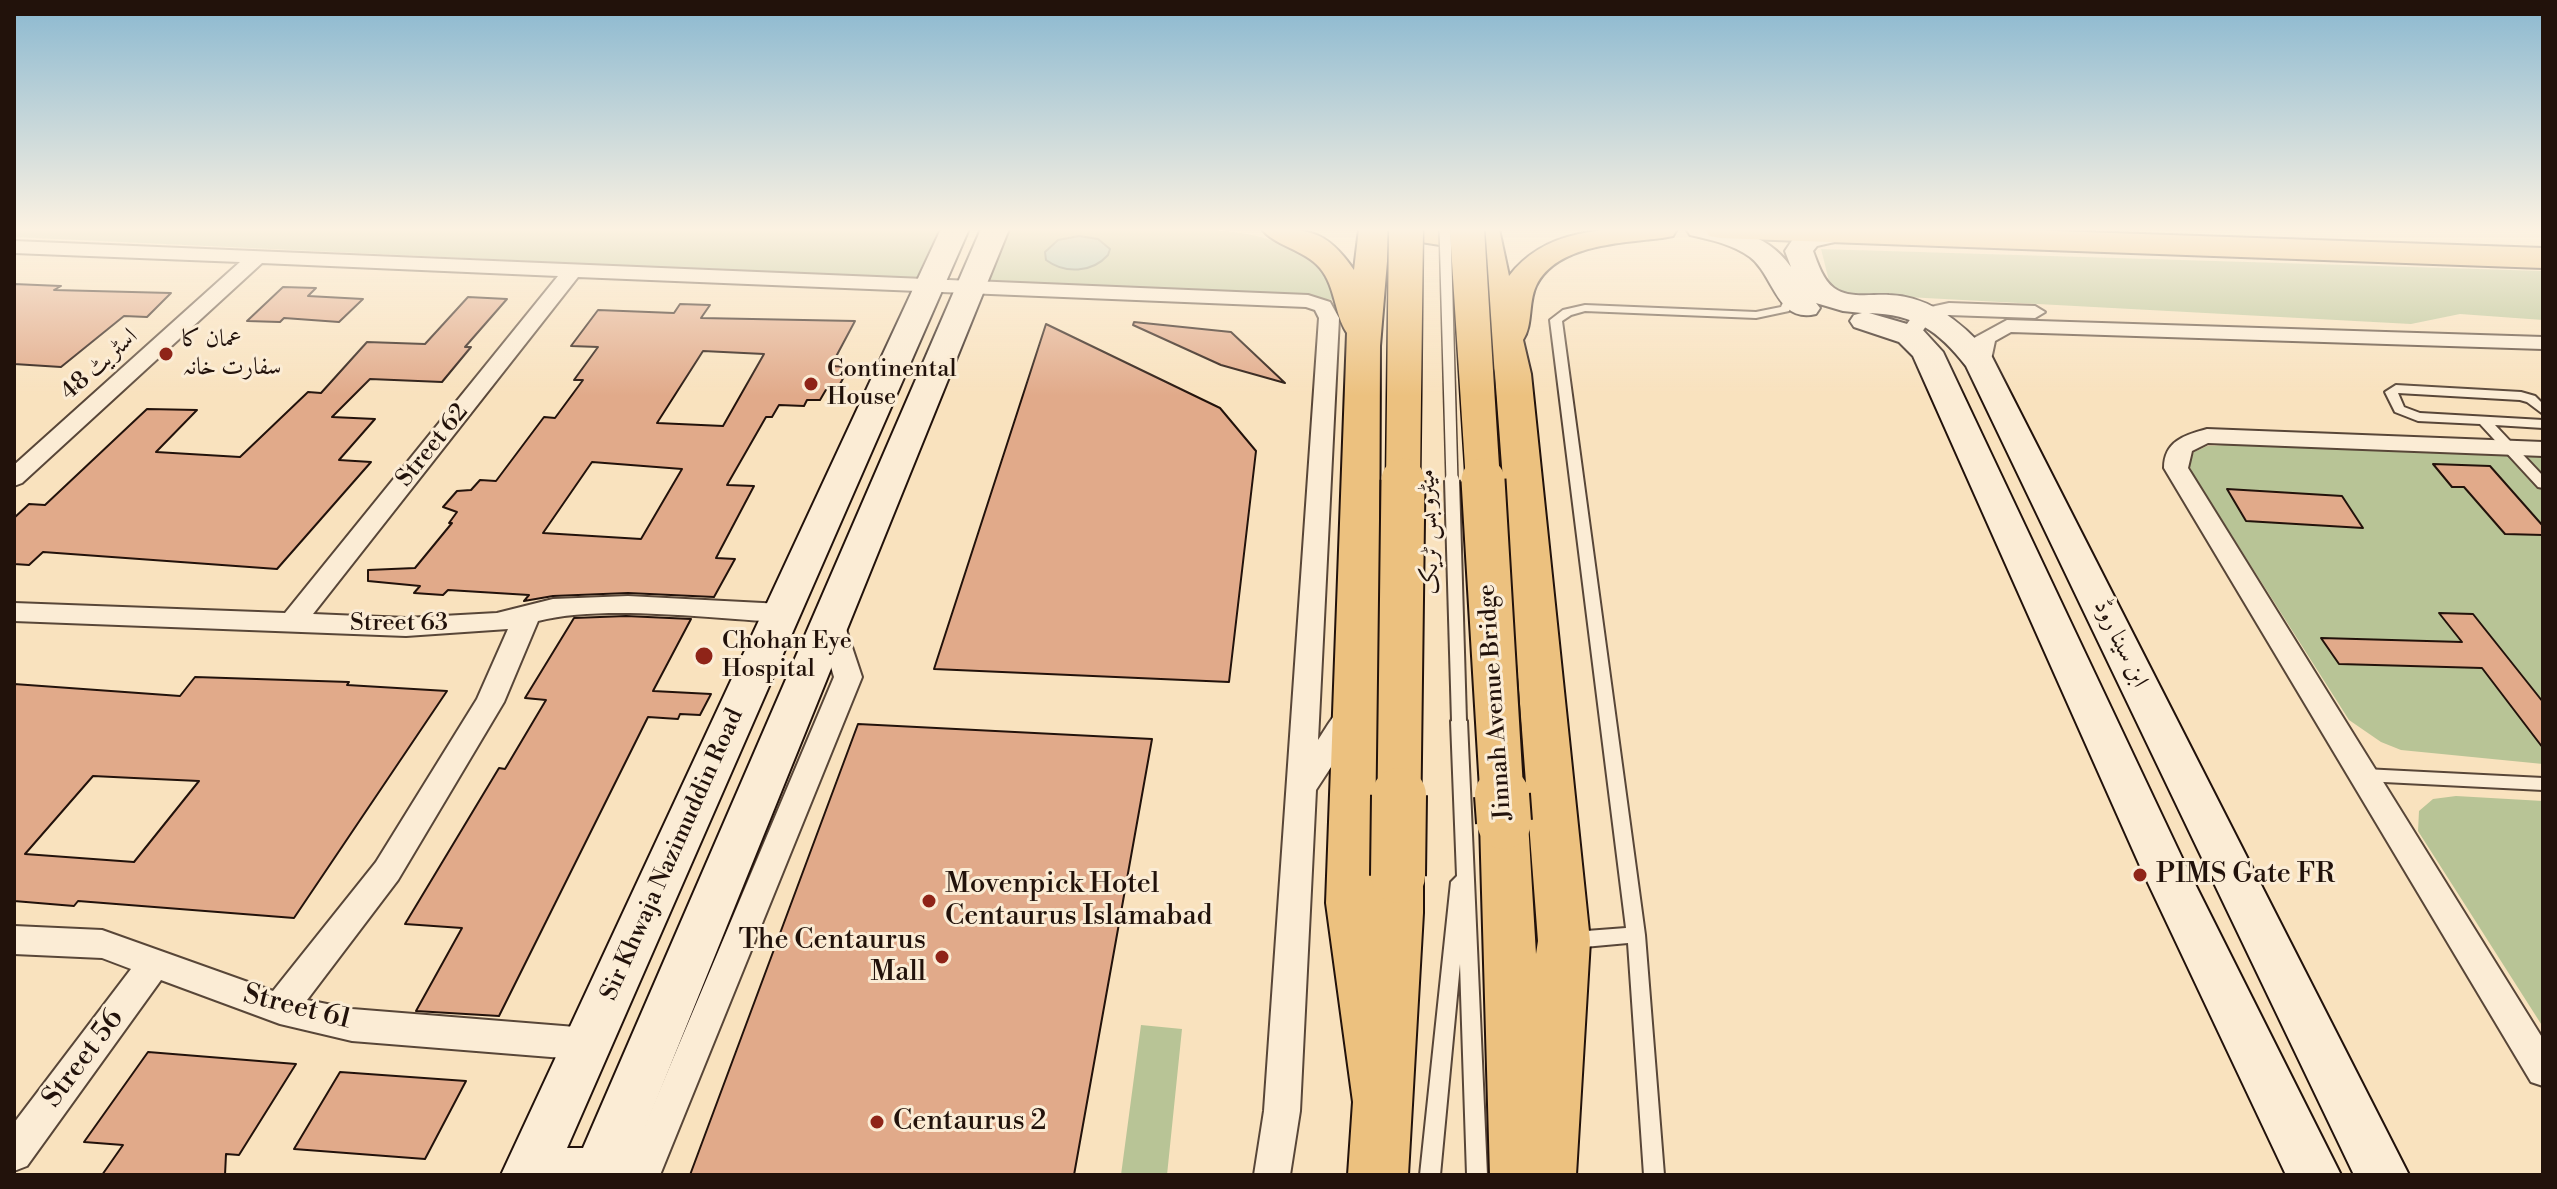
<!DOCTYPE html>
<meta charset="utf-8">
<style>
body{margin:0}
#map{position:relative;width:2557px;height:1189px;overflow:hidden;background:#f9e2be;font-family:"Libre Bodoni",serif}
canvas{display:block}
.frame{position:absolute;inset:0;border:16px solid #22120b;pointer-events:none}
</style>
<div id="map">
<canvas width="2557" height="1189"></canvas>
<div class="frame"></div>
</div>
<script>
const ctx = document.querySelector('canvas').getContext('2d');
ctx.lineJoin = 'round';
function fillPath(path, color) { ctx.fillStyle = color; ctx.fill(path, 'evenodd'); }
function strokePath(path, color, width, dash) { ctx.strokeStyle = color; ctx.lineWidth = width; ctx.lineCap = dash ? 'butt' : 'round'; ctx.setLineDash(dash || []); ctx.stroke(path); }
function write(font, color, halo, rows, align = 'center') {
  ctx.font = font + ' "Libre Bodoni",Amiri,serif'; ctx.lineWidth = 6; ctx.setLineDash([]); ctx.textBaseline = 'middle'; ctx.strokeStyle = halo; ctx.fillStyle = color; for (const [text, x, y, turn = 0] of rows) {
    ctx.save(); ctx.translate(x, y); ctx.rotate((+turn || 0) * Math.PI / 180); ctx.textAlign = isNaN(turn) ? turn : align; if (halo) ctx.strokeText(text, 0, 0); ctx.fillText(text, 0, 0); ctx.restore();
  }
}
const green = new Path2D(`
 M14 229H939L916 279 14 237Z
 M1003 229C1046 229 1089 229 1133 229 1203 229 1307 220 1339 300L978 282Z
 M1821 249 2543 271V320L2460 314 2411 324 1832 293Z
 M2225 445 2543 455V764L2401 750 2381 742 2349 720 2194 476 2189 465 2194 452 2207 446Z
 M2456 796 2543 801V1027L2418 831 2419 811 2433 799Z
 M1141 1025 1182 1029 1167 1175H1121Z`);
const water = new Path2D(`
 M1079 236 1098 239 1110 249 1108 255C1092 273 1065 274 1046 260L1045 252 1058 240Z`);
const building = new Path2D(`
 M14 284 61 286 54 290 171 293 147 317 124 316 61 367 14 364Z
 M283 287 316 288 308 296 363 299 339 322 284 318 280 322 247 321Z
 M468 297 507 299 465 347H471L442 382 370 379 332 417 375 419 339 460 371 462 277 569 43 552 29 565 14 564V518L29 504 45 505 147 409 197 410 156 452 240 457 308 392 321 393 367 342 425 344Z
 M680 304 710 305 701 318 855 321 831 366 849 367 838 388H827L820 400H807L804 406 779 405 772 417H766L727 485 754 486 716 558 735 559 714 597 628 593 553 596 524 601 529 595 448 590 443 595 414 593 420 586 368 581V570L415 568 452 523H449L457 512 443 507 457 491 471 490 480 480 496 481 544 417 555 418 583 380H574L598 347 571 346 598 310 674 313ZM703 351 764 354 723 426 657 423ZM592 462 682 469 641 539 543 533Z
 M1134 322 1231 332 1285 383 1221 365 1133 325Z
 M1046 324 1220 408 1256 451 1229 682 934 669Z
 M2433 464 2490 466 2543 526V535L2505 534 2464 487H2452Z
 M2227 489 2342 496 2363 528 2246 521Z
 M2439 613 2473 614 2543 702V748L2482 668 2339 664 2321 638 2462 642Z
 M626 616 691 619 653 691 711 694 700 715 680 714 678 719 648 717 499 1016 416 1011 462 928 405 924 499 768 505 769 546 700 525 698 574 618Z
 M195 677 349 682 347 685 447 691 294 918 78 901 74 906 14 901V684L180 696ZM93 776 134 778 199 781 134 862 25 854Z
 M858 724 1152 739 1074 1175H690Z
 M148 1052 296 1064 239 1155 226 1154 225 1175H102L123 1145 84 1142Z
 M340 1072 466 1081 425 1159 294 1149Z`);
const service = new Path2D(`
 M1790 295 1795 298 1789 311 1756 318 1585 311 1571 315 1562 321 1645 935 1664 1175H1644L1628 943 1573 948 1567 945 1564 940 1567 935 1573 932 1626 928 1550 320 1563 310 1585 305 1756 312 1781 307 1786 296Z
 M2396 385 2521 392 2535 396 2543 404V414L2527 402 2520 400 2398 393 2404 407 2420 413 2543 420V428L2495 425 2543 476V488L2538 487 2480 424 2418 421 2395 412 2385 392Z
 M1459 715 1464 717 1467 721 1487 1175H1467L1460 964 1440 1175H1420L1451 882 1457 876 1451 721 1454 717Z
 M2364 769 2543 778V790L2364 781 2358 779 2356 775 2358 771Z`);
const minor = new Path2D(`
 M14 241 1308 295 1330 302 1339 318 1318 740C1330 723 1338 700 1361 707L1365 715 1316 790 1300 1111 1290 1175H1254L1264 1111 1319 318 1315 310 1306 307 578 277 313 614 406 618 497 613 553 599 628 596 782 604 791 606 795 613 791 620 782 622C712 619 605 604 538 621L504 702 398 880 307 1000 352 1009 588 1028 600 1033 605 1044 600 1055 588 1060 352 1041 280 1024 161 980 27 1166 14 1171V1123L131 969 102 958 14 954V926L102 930 273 991 376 862 477 699 508 629 406 636 14 621V603L285 613 558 276 262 263 22 483 14 486V465L240 262 14 253Z
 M1949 303 2035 306 2045 312 2035 318 1949 315 1931 319 1917 339H1903L1899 335 1917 310Z
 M2007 320 2543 337V349L2011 332 1995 341 1989 369H1973L1970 364 1974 338Z
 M2207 429 2543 442V456L2208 443 2192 451 2188 468 2543 1039V1086L2531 1082 2164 468C2164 441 2185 435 2207 429Z
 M831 614 840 616 844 623 862 677 660 1175H624L834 677 818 623 822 616Z`);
const secondary = new Path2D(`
 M941 229H969L567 1148H583L981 229H1009L626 1175H501Z
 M1686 229C1728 229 1764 229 1791 267L1785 251 1797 233 1813 229H1850L1852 233 1848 239 1817 246 1813 251C1818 264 1823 280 1834 288 1849 299 1872 294 1889 295 1932 296 1966 326 1992 357L2409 1175H2354L1966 366C1939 331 1914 314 1869 313L1921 328 1943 352 2184 862 2341 1175H2286L2140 866 1913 356 1899 342 1854 327 1850 321 1854 315 1862 313 1843 311 1816 303 1820 308 1816 314C1777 324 1774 275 1750 257 1732 244 1711 240 1690 235Z`);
const primary = new Path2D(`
 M1262 229C1308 229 1326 229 1354 270L1359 229H1499L1509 276C1550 223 1617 229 1677 229L1673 236 1662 238C1623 243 1556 244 1536 286 1528 303 1533 325 1523 340L1531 374 1590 941 1576 1175H1490L1480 822 1487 808 1504 802 1521 808 1528 822 1536 954 1538 941 1495 374 1470 240 1440 245 1389 237 1380 346 1378 866 1380 861 1398 855 1416 861 1423 876V913L1408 1175H1348L1353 1102 1326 903 1347 333C1334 314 1336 287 1320 268 1305 250 1273 245 1262 229Z
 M1705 229H1999L2543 248V268L1720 238 1709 236Z`);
const serviceBridgeFar1 = new Path2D(`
 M1445 229 1452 482`);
const serviceBridge = new Path2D(`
 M1452 480 1459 721`);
const primaryBridgeFar2 = new Path2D(`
 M1467 229 1483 482
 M1403 482 1406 229`);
const primaryBridgeFar1 = new Path2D(`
 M1483 480 1502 797
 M1399 797 1403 480`);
const primaryBridge = new Path2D(`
 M1502 795 1504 822
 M1398 876 1399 795`);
const markers = [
 [166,354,8,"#8f2418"],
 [811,384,8,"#8f2418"],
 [704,656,10,"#8f2418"],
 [2140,875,8,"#8f2418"],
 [929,901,8,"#8f2418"],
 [942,957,8,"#8f2418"],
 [877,1122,8,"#8f2418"]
];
const poiNames = [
 ["عمان کا",182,340],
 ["سفارت خانہ",182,368],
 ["Continental",827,370],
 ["House",827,398],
 ["Chohan Eye",722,642],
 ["Hospital",722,670]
];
const streetNames = [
 ["اسٹریٹ 48",100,365,-42],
 ["Street 62",433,446,-51],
 ["میٹرو بس ٹریک",1430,532,-92],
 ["Street 63",399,624],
 ["ابن سینا روڈ",2120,644,64],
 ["Jinnah Avenue Bridge",1496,702,-94],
 ["Sir Khwaja Nazimuddin Road",673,855,-66]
];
const nearPoinames = [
 ["PIMS Gate FR",2156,875],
 ["Movenpick Hotel",945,885],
 ["Centaurus Islamabad",945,917],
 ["The Centaurus",926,941,"right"],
 ["Mall",926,973,"right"],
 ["Centaurus 2",893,1122]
];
const nearStreetnames = [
 ["Street 61",297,1008,14],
 ["Street 56",84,1059,-53]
];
fillPath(green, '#b8c496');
fillPath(water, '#9ebead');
strokePath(water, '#6c796c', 2);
fillPath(building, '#e1aa8a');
strokePath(building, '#22120b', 2);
strokePath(service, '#584638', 4);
strokePath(minor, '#584638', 4);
strokePath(secondary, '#22120b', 4);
strokePath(primary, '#22120b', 4);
fillPath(service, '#fbecd5');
fillPath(minor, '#fbecd5');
fillPath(secondary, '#fbecd5');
fillPath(primary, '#ecc17f');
strokePath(serviceBridgeFar1, '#584638', 14, []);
strokePath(serviceBridge, '#584638', 18, []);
strokePath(primaryBridgeFar2, '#22120b', 37, []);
strokePath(primaryBridgeFar1, '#22120b', 47, []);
strokePath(primaryBridge, '#22120b', 58, []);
strokePath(serviceBridgeFar1, '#fbecd5', 11);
strokePath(serviceBridge, '#fbecd5', 14);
strokePath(primaryBridgeFar2, '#ecc17f', 34);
strokePath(primaryBridgeFar1, '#ecc17f', 43);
strokePath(primaryBridge, '#ecc17f', 54);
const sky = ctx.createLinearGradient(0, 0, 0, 396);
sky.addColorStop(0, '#8ab8d0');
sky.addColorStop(0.58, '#fcf2e2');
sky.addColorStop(1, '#fcf2e200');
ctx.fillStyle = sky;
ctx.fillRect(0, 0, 2557, 396);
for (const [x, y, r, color] of markers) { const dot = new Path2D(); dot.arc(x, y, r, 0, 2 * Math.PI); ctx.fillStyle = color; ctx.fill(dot); strokePath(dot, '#fbecd5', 3); }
write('24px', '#22120b', '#fbecd5', poiNames, 'left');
write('24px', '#22120b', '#fbecd5', streetNames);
write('28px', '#22120b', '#fbecd5', nearPoinames, 'left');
write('28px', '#22120b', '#fbecd5', nearStreetnames);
</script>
